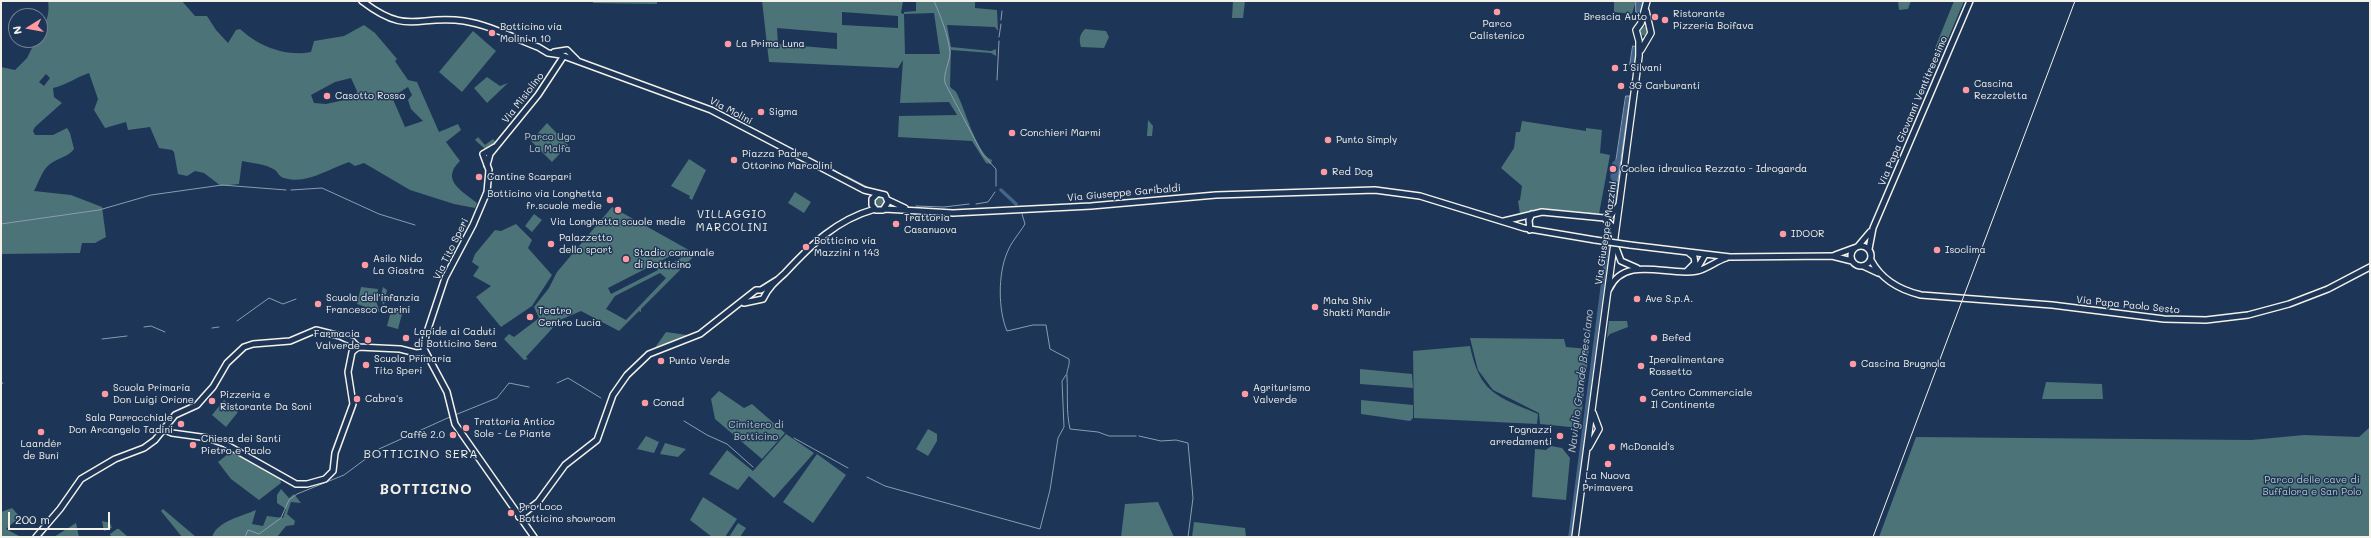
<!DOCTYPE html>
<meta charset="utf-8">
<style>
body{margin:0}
#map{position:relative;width:2371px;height:538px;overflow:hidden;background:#1d3557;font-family:Mali,sans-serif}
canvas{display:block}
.frame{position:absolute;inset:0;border:2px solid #f4f1e8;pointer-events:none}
.north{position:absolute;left:8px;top:8px;width:40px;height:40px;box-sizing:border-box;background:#1d3557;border:1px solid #738091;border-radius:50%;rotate:259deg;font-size:11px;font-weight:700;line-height:16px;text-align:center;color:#f4f1e8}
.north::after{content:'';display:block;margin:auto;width:14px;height:18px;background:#ff9aa2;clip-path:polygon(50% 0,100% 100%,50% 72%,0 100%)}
.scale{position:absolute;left:8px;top:512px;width:102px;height:18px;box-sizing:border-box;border:2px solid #f4f1e8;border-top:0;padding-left:5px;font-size:12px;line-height:14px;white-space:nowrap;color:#f4f1e8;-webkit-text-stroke:3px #1d3557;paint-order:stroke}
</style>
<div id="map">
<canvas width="2371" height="538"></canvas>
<div class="frame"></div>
<div class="north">N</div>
<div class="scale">200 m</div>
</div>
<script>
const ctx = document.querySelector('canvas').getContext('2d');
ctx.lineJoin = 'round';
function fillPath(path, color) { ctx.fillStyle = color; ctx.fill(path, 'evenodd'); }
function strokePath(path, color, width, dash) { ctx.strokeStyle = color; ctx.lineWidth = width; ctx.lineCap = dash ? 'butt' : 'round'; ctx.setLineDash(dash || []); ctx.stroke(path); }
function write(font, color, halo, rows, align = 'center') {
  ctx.font = font + ' Mali,sans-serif'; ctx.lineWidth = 3; ctx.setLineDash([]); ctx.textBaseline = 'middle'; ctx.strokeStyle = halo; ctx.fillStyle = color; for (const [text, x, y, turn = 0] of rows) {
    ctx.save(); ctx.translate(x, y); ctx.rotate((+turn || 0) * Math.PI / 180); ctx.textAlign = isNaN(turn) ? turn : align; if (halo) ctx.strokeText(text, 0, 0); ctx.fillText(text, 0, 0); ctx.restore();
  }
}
const green = new Path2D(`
 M48 1H182L195 16H207L216 30 228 43 236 30 240 29C258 46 286 57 311 52L314 41 344 36 364 25 375 33 397 59 395 61 408 80 417 82 439 132 458 124 461 130 446 142 460 161C440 180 462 191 477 203L475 208 454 204 410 190 364 163 355 166 349 162C328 169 306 185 284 178 279 177 278 172 275 170 266 164 252 163 242 161L239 184 221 186 204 173 195 171 187 176 178 174 174 152 172 150 159 148 150 127 128 130 126 122 105 128 94 110 98 99 89 73C77 77 66 85 53 88L54 97 62 103 35 127 33 131 35 135H53L67 128 70 133 74 149C68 157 58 158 50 164 42 170 39 182 34 191L71 195 102 207 106 237 95 243H82L80 253 1 254V67L15 70 27 58 36 40H40C40 26 51 22 48 1ZM46 74 50 78 44 86 39 82ZM351 78 357 91 354 98 326 104 314 103 311 95 335 82ZM408 87 412 95 408 100 411 109 423 121 405 127 392 97Z
 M593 1H657V4L593 3Z
 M762 1H903L901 13 904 14V12L916 11V1H975V8L997 10 998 31 995 27 947 25 951 47 991 51 996 49V56L991 53 951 50 950 86C951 89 955 90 956 92 964 105 976 154 992 160L991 164 986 163 972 141 898 137 899 116 957 115 949 102 900 103 903 60 898 68 769 62ZM842 12 898 16V28L842 25ZM934 13 940 54H905L904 14ZM777 28 837 33V49L778 44Z
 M1233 1H1245L1243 18H1232Z
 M1614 1H1636L1632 14 1614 12Z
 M1898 1H1911L1908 9 1899 10Z
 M1954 1H1964L1944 48H1935Z
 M1639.5 31a4.5 4.5 0 1 1 9 0a4.5 4.5 0 1 1-9 0Z
 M1085 29 1106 31 1109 37 1104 48 1081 47C1079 40 1079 35 1085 29Z
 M473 31 496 51 462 92 439 72Z
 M487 77 500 86 508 83 487 103 474 88Z
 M1148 120 1153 126 1152 136H1147Z
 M1522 121 1586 131V128L1602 130 1600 153 1610 155 1599 214 1540 209 1520 214 1518 201 1520 200 1522 186 1501 168 1514 148 1516 132H1520Z
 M547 123 568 145 552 162 531 141Z
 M478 137 485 145 493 139 496 142 485 149 475 140Z
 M689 159 706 170 692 200 689 198 690 196 671 186Z
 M795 192 811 202 804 213 788 203Z
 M878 196 886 200 883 208 875 206 873 201Z
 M612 207 696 254 641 309V312L639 311 619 331 581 311 560 320 526 357 528 359 524 360 504 339 509 334 514 337 539 318 534 307 549 288 557 272ZM678 252 681 258 660 269 657 263ZM655 264 658 270 611 294 608 288ZM660 273 666 278 626 320 606 309 615 296Z
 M534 214 542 220 532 232 525 226Z
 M516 224 532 240 528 248 552 275 532 306 501 327 476 297 491 286 473 276 479 267 472 262 475 254 495 230 501 231Z
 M361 287 378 289 376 301 380 312 357 304Z
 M383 287 387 290 384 305 380 299Z
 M392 307 403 310 398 329 387 326Z
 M1609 321H1627L1628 327 1610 334 1607 338Z
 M666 332 687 335 654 349Z
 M1470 338 1564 339 1566 347 1589 349 1580 428 1540 424 1539 413 1493 390 1478 370Z
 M1470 346C1480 394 1497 396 1538 414L1537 424 1414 418 1413 351Z
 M1360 369 1412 374 1413 388 1360 384Z
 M2046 382 2102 384 2103 399H2042Z
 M719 391 744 408 752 404 785 433 762 459 715 419 711 399Z
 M224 400 238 412 226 427 212 415Z
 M1361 400 1413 405V418L1410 421 1361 414Z
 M2370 427V537H1879L1916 437 2251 440 2304 435 2359 437Z
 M928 429 937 434V441L928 456 916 449Z
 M786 434 814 453 774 498 749 476 738 490 709 474 727 450 753 471Z
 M646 436 659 442 654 453 637 449Z
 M665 443 686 449 678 457 660 454Z
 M1551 446 1562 448 1570 458 1566 500 1532 497 1535 449 1546 450Z
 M233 450 280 477 281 483 259 500 231 479 218 462Z
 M817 454 846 475 813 523 783 502Z
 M281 489 289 498 294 494 301 503 291 502 287 514 295 521 294 525 286 526 277 537H212C217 521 243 516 256 510L252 524 263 526 267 516 283 518 286 509 277 503V495Z
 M703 497 737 519 725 537H712L690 520Z
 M1158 502 1174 537H1121L1125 504Z
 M12 508 20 517 6 529 21 537 1 536V512Z
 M163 509 196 537H182L161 511Z
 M102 521 110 523 112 528 104 531Z
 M1194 522 1245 528 1246 537H1192Z
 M76 523 79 537H54Z
 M738 523 746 528 740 537H729Z
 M117 529H119L128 537H111L110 534Z`);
const water = new Path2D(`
 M1636 1H1643L1640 14 1636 12Z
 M1633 46 1637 47 1634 66 1630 65Z
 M1626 96H1630L1614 208 1608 214Z`);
const stream = new Path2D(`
 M934 1C941 17 948 35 950 52 950 63 943 72 945 83L983 155 996 169V186
 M1001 20 1002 11
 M999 37 1001 24
 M997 80 999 41
 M831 168 841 174
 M846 176 869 188
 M291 190 322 188 379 214 415 225
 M976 204 988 202 995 192
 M916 206 944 207 969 204
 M1022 214 1025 224C1019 234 1011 242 1007 253 998 274 998 310 1007 331L1033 325H1046L1050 349 1069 359C1070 367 1066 370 1067 377 1068 395 1066 411 1070 429L1098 432 1109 436H1136
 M1 224 99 210 151 195 222 185 286 190
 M237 321 269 298 283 304 296 299
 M144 327 151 326 165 332
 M212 328 219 327
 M102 339 127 336
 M557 383 568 378 601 398
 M1 384 3 383
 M455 415 497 398 509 383 529 387
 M684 421 707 435 727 444 753 467
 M1139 436 1161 441 1176 440 1188 443 1193 498 1188 537
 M794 438 848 468
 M867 477 885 486 1040 529 1050 490 1058 438 1064 427 1062 381 1066 375
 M227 537H237
 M245 537 248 530 259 534 281 518 289 500 297 494 344 475 379 449 452 416`);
const canal = new Path2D(`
 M1615 182 1612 177 1614 163 1619 160
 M1001 190 1016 204
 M1570 537 1610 227`);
const tertiary = new Path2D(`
 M362 1C409 37 417 14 464 21 490 25 516 39 540 48
 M538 47 548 53 561 55 711 110 864 190 885 195 888 202 883 210H876L872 205V199L877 194
 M554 52 567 50 577 60
 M495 147 483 154 489 170 487 192 473 225 445 278 426 335 424 349 447 392 455 424 534 537
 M487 165 490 154 538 95 563 57
 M888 200 905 208
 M885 209 953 213 1091 206 1216 195 1375 190 1420 196 1524 228 1595 240
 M1604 218 1613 227 1614 235
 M1504 221 1542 212 1604 218 1611 215 1618 206
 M1530 230 1529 220 1532 214
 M1615 245 1621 261 1637 268
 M1630 245 1730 257 1832 256 1852 261
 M1859 245 1870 232
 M1851 256a10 10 0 1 1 20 0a10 10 0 1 1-20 0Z
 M1869 249 1873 228 1970 1
 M1835 255 1854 248
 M1871 260C1881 279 1900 290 1921 295L2052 305 2164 319 2206 320 2248 315 2289 304 2328 289 2370 267
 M1863 266 1878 273
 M1687 271 1695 263 1694 257 1689 253
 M1693 271 1698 267 1705 255
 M1609 289C1625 254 1669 277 1697 271 1707 269 1716 261 1726 258
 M744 303 763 299C768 288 776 281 785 273 812 244 836 220 875 209
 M358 347 400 349 416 353 425 352
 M165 430 172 433 208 438 225 444 296 484H307L325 479 333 471 335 453 353 404 348 372 352 352 358 347
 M519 517 538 502 565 465 597 440 613 395 627 375 649 354 700 334 756 290H761L777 280
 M36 537 60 509 81 479 115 459 144 448 155 440 175 415 197 405 204 397 213 387 227 363 244 347 253 344 290 341 316 330 340 336 353 342 358 347`);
const secondary = new Path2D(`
 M1641 50 1651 33 1646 11
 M1589 447 1599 429 1593 413
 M1575 537 1639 56V41L1636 30 1641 23 1647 1`);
const rail = new Path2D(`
 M1873 537 2075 1`);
const tertiaryBridge = new Path2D(`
 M1595 240 1630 245`);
const markers = [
 [1497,12,4,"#ff9aa2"],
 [1655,17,4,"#ff9aa2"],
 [1665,20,4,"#ff9aa2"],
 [492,33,4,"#ff9aa2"],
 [728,44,4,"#ff9aa2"],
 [1615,68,4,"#ff9aa2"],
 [1621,86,4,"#ff9aa2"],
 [1966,90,4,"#ff9aa2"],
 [327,96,4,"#ff9aa2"],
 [761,112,4,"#ff9aa2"],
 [1012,133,4,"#ff9aa2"],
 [1328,140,4,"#ff9aa2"],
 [734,160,4,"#ff9aa2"],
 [1613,169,4,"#ff9aa2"],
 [1324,172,4,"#ff9aa2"],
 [479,177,4,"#ff9aa2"],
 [610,200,4,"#ff9aa2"],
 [618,210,4,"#ff9aa2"],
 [896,224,4,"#ff9aa2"],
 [1783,234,4,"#ff9aa2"],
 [551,244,4,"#ff9aa2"],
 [806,247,4,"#ff9aa2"],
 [1937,250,4,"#ff9aa2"],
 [626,259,4,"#ff9aa2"],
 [365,265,4,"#ff9aa2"],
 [1637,299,4,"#ff9aa2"],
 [318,304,4,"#ff9aa2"],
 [1315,307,4,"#ff9aa2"],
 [530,317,4,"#ff9aa2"],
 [406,338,4,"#ff9aa2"],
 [1654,338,4,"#ff9aa2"],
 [368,340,4,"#ff9aa2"],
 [661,361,4,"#ff9aa2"],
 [1853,364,4,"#ff9aa2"],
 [366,365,4,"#ff9aa2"],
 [1641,366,4,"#ff9aa2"],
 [105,394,4,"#ff9aa2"],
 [1245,394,4,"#ff9aa2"],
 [357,399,4,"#ff9aa2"],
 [1643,399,4,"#ff9aa2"],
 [212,401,4,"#ff9aa2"],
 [645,403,4,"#ff9aa2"],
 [181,424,4,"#ff9aa2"],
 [466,428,4,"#ff9aa2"],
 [41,432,4,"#ff9aa2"],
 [453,435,4,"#ff9aa2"],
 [1560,436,4,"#ff9aa2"],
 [193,445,4,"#ff9aa2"],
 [1612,447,4,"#ff9aa2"],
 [1608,464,4,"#ff9aa2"],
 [511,513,4,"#ff9aa2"]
];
const poiNames = [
 ["Ristorante",1673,14],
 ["Pizzeria Boifava",1673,26],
 ["Brescia Auto",1647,17,"right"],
 ["Parco",1497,24,"center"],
 ["Calistenico",1497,36,"center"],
 ["Botticino via",500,27],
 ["Molini n 10",500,39],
 ["La Prima Luna",736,44],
 ["I Silvani",1623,68],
 ["Cascina",1974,84],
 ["Rezzoletta",1974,96],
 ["3G Carburanti",1629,86],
 ["Casotto Rosso",335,96],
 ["Sigma",769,112],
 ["Conchieri Marmi",1020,133],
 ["Punto Simply",1336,140],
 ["Piazza Padre",742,154],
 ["Ottorino Marcolini",742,166],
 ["Coclea idraulica Rezzato - Idrogarda",1621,169],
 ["Red Dog",1332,172],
 ["Cantine Scarpari",487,177],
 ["Botticino via Longhetta",602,194,"right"],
 ["fr.scuole medie",602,206,"right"],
 ["Trattoria",904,218],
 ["Casanuova",904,230],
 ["Via Longhetta scuole medie",618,222,"center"],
 ["IDOOR",1791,234],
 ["Palazzetto",559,238],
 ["dello sport",559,250],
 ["Botticino via",814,241],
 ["Mazzini n 143",814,253],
 ["Isoclima",1945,250],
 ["Stadio comunale",634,253],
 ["di Botticino",634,265],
 ["Asilo Nido",373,259],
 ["La Giostra",373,271],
 ["Scuola dell'infanzia",326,298],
 ["Francesco Carini",326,310],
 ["Ave S.p.A.",1645,299],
 ["Maha Shiv",1323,301],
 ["Shakti Mandir",1323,313],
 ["Teatro",538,311],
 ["Centro Lucia",538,323],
 ["Lapide ai Caduti",414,332],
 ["di Botticino Sera",414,344],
 ["Farmacia",360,334,"right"],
 ["Valverde",360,346,"right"],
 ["Befed",1662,338],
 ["Scuola Primaria",374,359],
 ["Tito Speri",374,371],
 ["Iperalimentare",1649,360],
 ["Rossetto",1649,372],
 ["Punto Verde",669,361],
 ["Cascina Brugnola",1861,364],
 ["Scuola Primaria",113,388],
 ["Don Luigi Orione",113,400],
 ["Agriturismo",1253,388],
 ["Valverde",1253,400],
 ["Centro Commerciale",1651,393],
 ["Il Continente",1651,405],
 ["Pizzeria e",220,395],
 ["Ristorante Da Soni",220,407],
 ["Cabra's",365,399],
 ["Conad",653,403],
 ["Sala Parrocchiale",173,418,"right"],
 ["Don Arcangelo Tadini",173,430,"right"],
 ["Trattoria Antico",474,422],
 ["Sole - Le Piante",474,434],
 ["Tognazzi",1552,430,"right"],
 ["arredamenti",1552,442,"right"],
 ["Caffè 2.0",445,435,"right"],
 ["Chiesa dei Santi",201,439],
 ["Pietro e Paolo",201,451],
 ["Laandér",41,444,"center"],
 ["de Bunì",41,456,"center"],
 ["McDonald's",1620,447],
 ["La Nuova",1608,476,"center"],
 ["Primavera",1608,488,"center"],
 ["Pro Loco",519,507],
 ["Botticino showroom",519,519]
];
const streetNames = [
 ["Via Misiolino",523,98,-52],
 ["Via Molini",731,111,28],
 ["Via Papa Giovanni Ventitreesimo",1913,111,-67],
 ["Via Giuseppe Garibaldi",1124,193,-5],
 ["Via Giuseppe Mazzini",1606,233,-82],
 ["Via Tito Speri",451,249,-64],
 ["Via Papa Paolo Sesto",2128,305,6]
];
const parkNames = [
 ["Parco Ugo",550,137],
 ["La Malfa",550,149],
 ["Cimitero di",756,425],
 ["Botticino",756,437],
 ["Parco delle cave di",2312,480],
 ["Buffalora e San Polo",2312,492]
];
const neighbourhoodNames = [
 ["VILLAGGIO",732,215],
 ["MARCOLINI",732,228]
];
const waterNames = [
 ["Naviglio Grande Bresciano",1581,381,-83]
];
const quarterNames = [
 ["BOTTICINO SERA",421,454]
];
const districtNames = [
 ["BOTTICINO",426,490]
];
fillPath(green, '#4c7377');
fillPath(water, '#44658a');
strokePath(water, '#8a9db0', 1);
strokePath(stream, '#8a9db0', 1);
strokePath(canal, '#44658a', 3.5);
strokePath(tertiary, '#f4f1e8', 8);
strokePath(secondary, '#f4f1e8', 8);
strokePath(tertiary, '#1d3557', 5);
strokePath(secondary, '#1d3557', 5.5);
strokePath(rail, '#f4f1e8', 1);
strokePath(tertiaryBridge, '#f4f1e8', 8, []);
strokePath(tertiaryBridge, '#1d3557', 5);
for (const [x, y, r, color] of markers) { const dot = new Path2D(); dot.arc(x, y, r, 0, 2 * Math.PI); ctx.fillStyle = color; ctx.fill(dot); strokePath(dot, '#1d3557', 1.5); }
write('10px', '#f4f1e8', '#1d3557', poiNames, 'left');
write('10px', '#f4f1e8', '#1d3557', streetNames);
write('10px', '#b9c5c0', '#1d3557', parkNames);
ctx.letterSpacing = '1px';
write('11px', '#f4f1e8', '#1d3557', neighbourhoodNames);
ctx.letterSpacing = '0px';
write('italic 11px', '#b6c0c7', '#1d3557', waterNames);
ctx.letterSpacing = '1px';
write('12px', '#f4f1e8', '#1d3557', quarterNames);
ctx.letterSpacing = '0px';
ctx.letterSpacing = '1px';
write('bold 14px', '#f4f1e8', '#1d3557', districtNames);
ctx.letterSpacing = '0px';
</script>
